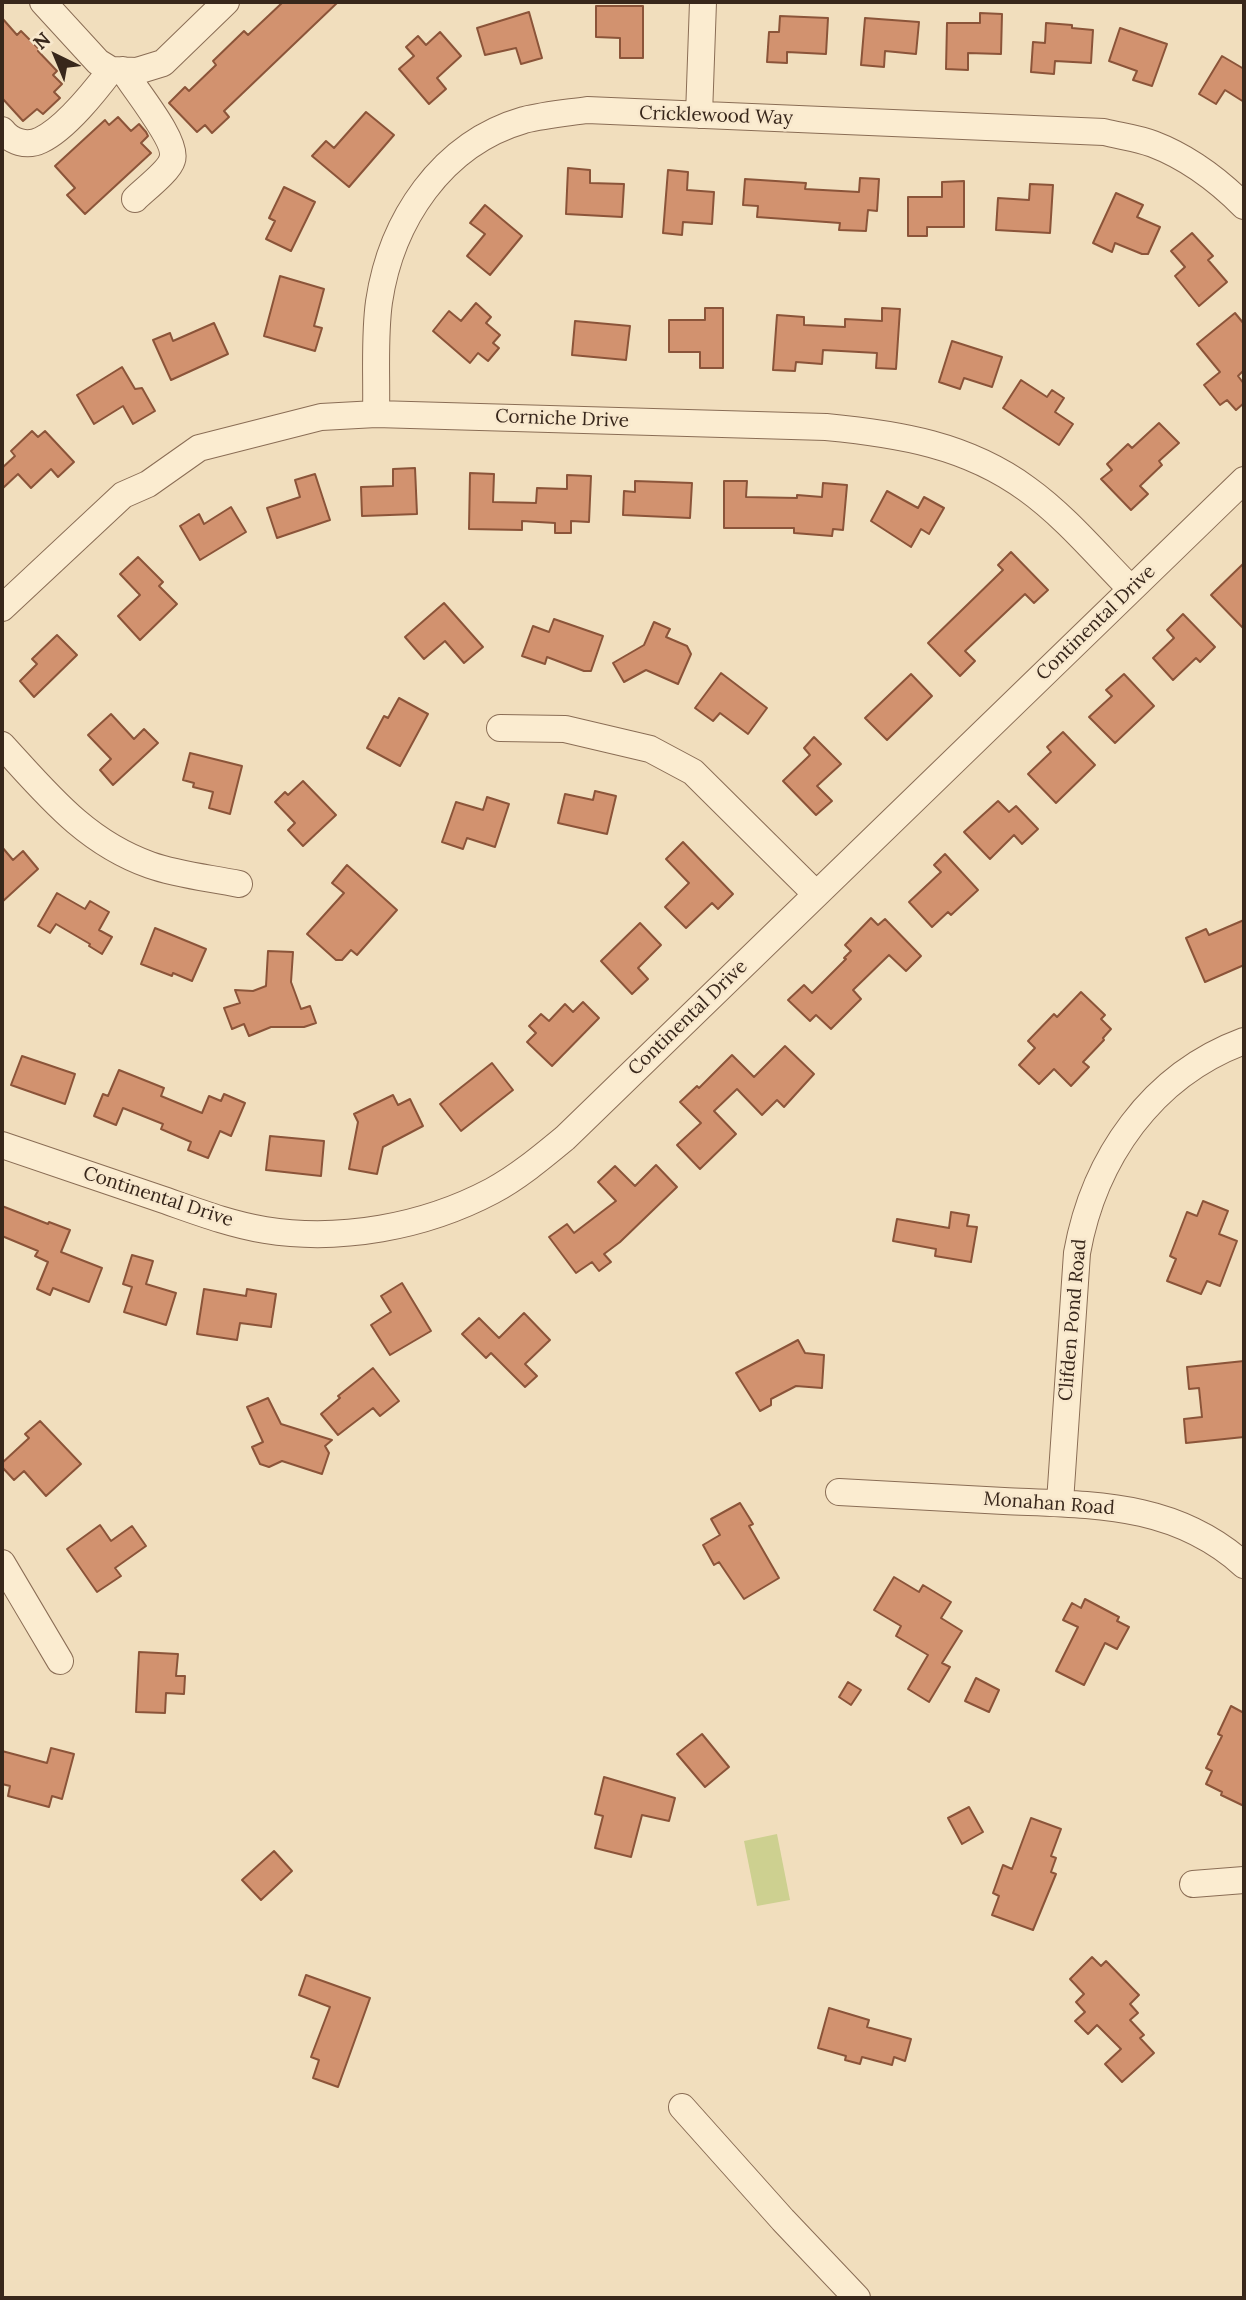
<!DOCTYPE html>
<style>
body{margin:0}
#map{position:relative;width:1246px;height:2300px;overflow:hidden;background:#f1debd;font-family:Lora,serif}
canvas{display:block}
.frame{position:absolute;inset:0;border:4px solid #38271b;pointer-events:none}
.north{position:absolute;left:21px;top:21px;width:70px;height:70px;-webkit-text-stroke:5px #f8e8cd;paint-order:stroke;rotate:317deg;font-size:19px;font-weight:700;line-height:28px;text-align:center;color:#38271b}
.north::after{content:'';display:block;margin:auto;width:24px;height:32px;background:#38271b;clip-path:polygon(50% 0,100% 100%,50% 72%,0 100%)}
</style>
<div id="map">
<canvas width="1246" height="2300"></canvas>
<div class="frame"></div>
<div class="north">N</div>
</div>
<script>
const ctx = document.querySelector('canvas').getContext('2d');
ctx.lineJoin = 'round';
function fillPath(path, color) { ctx.fillStyle = color; ctx.fill(path, 'evenodd'); }
function strokePath(path, color, width, dash) { ctx.strokeStyle = color; ctx.lineWidth = width; ctx.lineCap = dash ? 'butt' : 'round'; ctx.setLineDash(dash || []); ctx.stroke(path); }
function write(font, color, halo, rows, align = 'center') {
  ctx.font = font + ' Lora,serif'; ctx.lineWidth = 5; ctx.setLineDash([]); ctx.textBaseline = 'middle'; ctx.strokeStyle = halo; ctx.fillStyle = color; for (const [text, x, y, turn = 0] of rows) {
    ctx.save(); ctx.translate(x, y); ctx.rotate((+turn || 0) * Math.PI / 180); ctx.textAlign = isNaN(turn) ? turn : align; if (halo) ctx.strokeText(text, 0, 0); ctx.fillText(text, 0, 0); ctx.restore();
  }
}
const green = new Path2D(`
 M777 1834 790 1900 757 1906 744 1841Z`);
const building = new Path2D(`
 M283 2H338L224 111 229 117 212 133 205 125 197 132 169 103 185 87 189 91 216 65 213 61 244 31 248 35Z
 M596 6H643V58H620V38L596 37Z
 M529 12 542 58 521 64 516 48 485 55 477 28Z
 M980 13 1002 14 1001 54 968 53V70L946 69 947 23H980Z
 M780 16 828 18 826 54 787 52V63L767 62 769 32H779Z
 M2 18 17 35 21 31 40 50 38 51 57 71 53 75 62 84 54 92 60 98 43 114 37 109 23 121 2 98Z
 M865 18 919 22 916 54 885 51 884 67 861 65Z
 M1046 23 1072 25V28L1093 30 1091 63 1055 61 1054 74 1031 72 1033 42 1045 43Z
 M1120 28 1167 44 1152 86 1133 80 1137 71 1109 61Z
 M440 32 461 56 437 78 446 89 429 104 399 69 414 56 406 47 418 36 426 45Z
 M1222 56 1244 69V102L1225 90 1216 104 1199 94Z
 M366 112 394 135 349 187 312 156 326 141 334 148Z
 M118 117 131 131 139 124 146 132 148 136 141 143 151 153 85 214 67 195 75 188 55 166 105 120 109 125Z
 M568 168 590 170V183L624 184 622 217 566 214Z
 M668 170 688 172 687 190 714 192 712 224 683 222 682 235 663 233Z
 M860 178 879 179 877 211 868 210 866 231 839 230 840 223 757 217 758 206 743 205 745 179 806 183 805 189 859 192Z
 M964 181V227H927V236H908V197H942V182Z
 M1030 184 1053 185 1050 233 996 230 998 198 1029 200Z
 M284 187 315 202 291 251 266 239 275 221 269 218Z
 M1116 193 1143 205 1137 217 1160 227 1148 254H1142L1115 243 1112 252 1093 243Z
 M485 205 522 236 490 275 467 256 485 234 470 223Z
 M1192 233 1213 256 1208 260 1227 282 1199 306 1175 276 1185 267 1171 251Z
 M280 276 324 289 314 326 322 328 315 351 264 336Z
 M476 303 491 317 486 323 500 335 493 343 499 348 488 361 478 353 470 363 433 331 449 311 461 321Z
 M705 308H723V368H700V352H669V320H705Z
 M882 308 900 309 896 369 876 368 877 353 823 350 822 364 796 362 795 371 773 370 777 315 804 317V325L845 327V319L882 321Z
 M1235 313 1244 324V370L1238 376 1244 384V403L1236 410 1227 400 1220 405 1204 385 1220 372 1197 344Z
 M575 321 630 326 626 360 572 355Z
 M214 323 228 354 171 380 153 340 170 333 173 341Z
 M952 341 1002 357 992 387 964 378 960 389 939 382Z
 M122 367 135 389 142 388 155 411 133 424 123 406 94 424 77 395Z
 M1021 380 1047 397 1052 390 1064 398 1055 412 1073 424 1059 445 1003 408Z
 M1159 423 1179 443 1159 461 1162 465 1140 486 1148 494 1131 510 1101 479 1112 470 1107 464 1128 444 1132 448Z
 M32 431 38 437 45 431 74 462 58 477 51 469 31 488 18 474 2 489V468L15 456 11 451Z
 M415 468 417 514 362 516 361 487 393 486V469Z
 M470 473 494 474 493 502 536 503 537 488 567 489V475L591 476 589 522 571 521V533H555V523L522 521V530L469 529Z
 M315 474 330 520 277 538 267 508 300 497 295 480Z
 M635 481 692 483 690 518 623 515 624 491 635 492Z
 M724 481H747L746 497 797 498V495L822 497 823 483 847 485 843 530 833 529 832 536 794 533V528H724Z
 M887 491 918 508 924 497 944 508 929 534 921 529 911 547 871 521Z
 M231 507 246 532 200 560 180 526 199 514 204 524Z
 M1011 552 1048 590 1034 603 1025 594 965 651 975 661 960 676 928 643 1003 570 998 565Z
 M138 557 163 582 159 586 177 604 140 640 118 616 140 595 120 574Z
 M1244 563V629L1211 595Z
 M444 603 483 647 464 663 445 641 424 659 405 637Z
 M1183 614 1215 647 1200 662 1196 658 1173 680 1153 658 1174 638 1167 630Z
 M554 619 603 636 591 671H584L547 657 545 664 522 656 533 626 549 632Z
 M654 622 670 629 666 637 687 646 691 654 678 684 646 670 624 682 613 663 644 645Z
 M57 635 77 655 34 697 20 681 37 664 32 659Z
 M721 673 767 708 748 734 720 713 713 721 695 708Z
 M911 674 932 696 887 740 865 718Z
 M1124 674 1154 706 1115 743 1089 717 1112 696 1106 690Z
 M399 698 428 714 400 766 367 748 384 716 388 718Z
 M111 714 134 739 144 729 158 743 113 785 100 770 111 759 88 735Z
 M1063 732 1095 765 1056 803 1028 774 1051 752 1047 747Z
 M814 737 841 764 817 786 832 801 816 815 783 781 810 755 804 748Z
 M190 753 242 766 230 814 209 808 213 792 193 787 194 783 183 780Z
 M303 781 336 815 303 846 288 830 295 823 275 802 285 792 288 795Z
 M595 791 616 796 607 834 558 823 565 794 593 800Z
 M487 797 509 804 495 847 467 838 463 849 442 842 456 802 483 810Z
 M998 801 1009 812 1016 806 1038 829 1022 844 1014 835 990 859 964 832Z
 M683 842 733 894 718 909 712 903 686 928 665 907 689 883 666 859Z
 M2 847 13 860 23 851 38 869 2 902Z
 M945 854 978 890 951 915 948 912 932 927 909 902 941 872 934 865Z
 M347 865 397 910 357 955 351 950 342 960H336L307 934 344 893 332 883Z
 M57 893 85 909 90 901 109 912 99 930 112 937 102 954 89 946 90 944 56 924 50 933 38 926Z
 M871 918 878 925 885 919 921 956 906 971 889 955 853 990 861 999 831 1029 816 1015 810 1021 788 1000 804 985 812 993 846 959 844 958 851 951 845 945Z
 M1244 920V965L1205 982 1186 938 1206 929 1209 935Z
 M640 923 661 945 638 968 648 979 632 994 601 961Z
 M155 928 206 949 192 981 173 973 172 976 141 964Z
 M268 951 293 952 291 982 301 1009 310 1006 316 1023 304 1027H271L249 1036 244 1024 232 1029 224 1008 240 1003 235 990 253 991 266 986Z
 M1081 992 1105 1015 1101 1019 1111 1029 1103 1038 1104 1040 1083 1062 1089 1067 1071 1086 1054 1069 1039 1084 1019 1065 1035 1048 1028 1041 1054 1014 1057 1017Z
 M583 1002 599 1018 552 1066 527 1042 536 1033 529 1026 541 1014 549 1021 565 1004 573 1012Z
 M785 1046 814 1074 784 1107 777 1100 762 1115 737 1089 714 1111 736 1134 700 1169 677 1145 701 1123 680 1102 697 1086 699 1088 732 1055 754 1077Z
 M22 1056 75 1074 65 1104 11 1085Z
 M492 1063 513 1090 461 1131 440 1104Z
 M119 1070 164 1088 161 1096 202 1113 209 1096 221 1101 224 1094 245 1103 231 1136 220 1131 208 1158 188 1150 191 1142 161 1129 163 1124 123 1108 116 1125 94 1116 103 1094 108 1096Z
 M393 1095 398 1105 410 1099 423 1126 383 1147 377 1174 349 1169 358 1122 354 1114Z
 M270 1136 324 1141 321 1176 266 1170Z
 M656 1165 677 1187 620 1242 604 1254 611 1262 599 1271 592 1262 576 1273 549 1237 567 1224 574 1233 616 1201 598 1182 615 1166 635 1186Z
 M1203 1201 1228 1211 1219 1234 1237 1241 1220 1286 1207 1281 1201 1294 1167 1281 1176 1259 1170 1256 1187 1212 1197 1216Z
 M2 1206 48 1224 49 1222 70 1230 61 1252 102 1268 89 1302 53 1288 50 1295 37 1289 48 1262 35 1256 38 1251 2 1236Z
 M951 1212 969 1215 967 1226 977 1227 971 1262 935 1256 936 1249 893 1241 897 1219 949 1228Z
 M132 1255 153 1261 146 1284 176 1293 166 1325 124 1312 132 1287 123 1284Z
 M402 1283 431 1331 390 1355 371 1325 391 1312 381 1296Z
 M204 1289 246 1296 247 1289 276 1294 271 1327 240 1323 237 1340 197 1334Z
 M524 1313 550 1340 525 1364 537 1376 525 1387 491 1353 486 1358 462 1334 479 1318 499 1338Z
 M798 1340 805 1353 824 1355 822 1388 796 1386 771 1399V1405L760 1411 736 1373Z
 M1244 1361V1437L1186 1443 1184 1419 1202 1417 1199 1388 1189 1389 1187 1367Z
 M373 1368 399 1401 380 1416 373 1408 338 1435 321 1414 340 1398 338 1396Z
 M268 1398 281 1424 332 1440 325 1446 329 1453 322 1474 282 1461 269 1467 260 1464 252 1447 263 1442 247 1407Z
 M40 1421 81 1464 46 1496 24 1471 14 1480 2 1467V1463L29 1438 25 1434Z
 M740 1503 753 1524 749 1526 779 1578 744 1599 719 1562 714 1565 703 1545 720 1535 711 1519Z
 M100 1525 111 1541 132 1526 146 1546 115 1568 121 1576 97 1592 67 1549Z
 M894 1577 919 1592 923 1585 951 1602 941 1618 962 1631 942 1663 950 1667 929 1702 908 1689 928 1655 896 1636 901 1626 874 1610Z
 M1085 1599 1119 1617 1117 1621 1129 1627 1117 1649 1105 1643 1084 1685 1056 1671 1078 1627 1063 1620 1072 1603 1081 1608Z
 M139 1652 178 1654 176 1676H185L184 1694 166 1693 165 1713 136 1712Z
 M976 1678 999 1690 989 1712 965 1701Z
 M848 1682 861 1690 851 1705 839 1697Z
 M1231 1706 1244 1713V1806L1221 1795 1222 1792 1206 1784 1212 1771 1206 1768 1222 1736 1218 1734Z
 M702 1734 729 1767 705 1787 677 1754Z
 M51 1748 74 1754 62 1799 52 1796 49 1807 8 1796 10 1786 2 1784V1751L47 1763Z
 M604 1777 675 1798 669 1821 642 1815 631 1857 595 1848 603 1816 595 1814Z
 M969 1807 983 1832 962 1844 948 1818Z
 M1031 1818 1061 1829 1051 1856 1056 1858 1051 1872 1056 1874 1033 1930 992 1915 999 1896 993 1893 1003 1865 1012 1869Z
 M274 1851 292 1871 261 1900 242 1880Z
 M1092 1957 1101 1966 1106 1961 1139 1995 1130 2004 1138 2013 1130 2020 1144 2035 1140 2038 1154 2053 1122 2082 1105 2064 1121 2049 1097 2025 1088 2034 1075 2021 1085 2012 1076 2002 1084 1994 1070 1979Z
 M306 1975 370 1998 338 2087 313 2078 319 2060 311 2057 330 2007 299 1995Z
 M829 2008 869 2020 867 2027 911 2039 905 2061 894 2057 892 2065 862 2057 860 2064 845 2060 846 2056 818 2048Z`);
const minor = new Path2D(`
 M43 2 98 62 111 70 137 71 163 63 226 2
 M123 70C134 89 179 142 172 160 169 171 144 190 135 199
 M699 115 703 2
 M2 130C11 142 27 147 41 140 66 128 95 91 111 70
 M376 414C377 377 374 338 379 302 391 221 441 144 524 120 544 115 566 113 587 110L1104 132C1120 136 1138 138 1153 144 1187 157 1218 180 1244 206
 M2 608 123 495 148 484 199 448 321 417 376 414 826 427C899 434 967 445 1027 489 1066 517 1098 556 1131 589
 M500 728 565 729 650 749 693 772 815 893
 M2 745C47 794 85 842 150 865 178 875 210 878 239 884
 M2 1145C54 1163 106 1180 158 1198 193 1210 228 1224 265 1230 340 1242 424 1227 492 1191 518 1177 542 1157 565 1138L1244 480
 M839 1492C894 1495 949 1498 1004 1501 1092 1505 1174 1502 1244 1565
 M1060 1502 1077 1253C1094 1158 1152 1075 1244 1041
 M2 1563 60 1661
 M1193 1884 1244 1880
 M682 2107 783 2220 857 2298`);
const streetNames = [
 ["Cricklewood Way",716,116,2],
 ["Corniche Drive",562,419,2],
 ["Continental Drive",1096,623,-44],
 ["Continental Drive",688,1018,-44],
 ["Continental Drive",158,1197,18],
 ["Clifden Pond Road",1073,1320,-85],
 ["Monahan Road",1049,1504,4]
];
fillPath(green, '#cdd090');
fillPath(building, '#d2926f');
strokePath(building, '#8b5439', 2);
strokePath(minor, '#8a6d55', 28);
strokePath(minor, '#fbecd0', 26);
write('19px', '#38271b', '#f8e8cd', streetNames);
</script>
